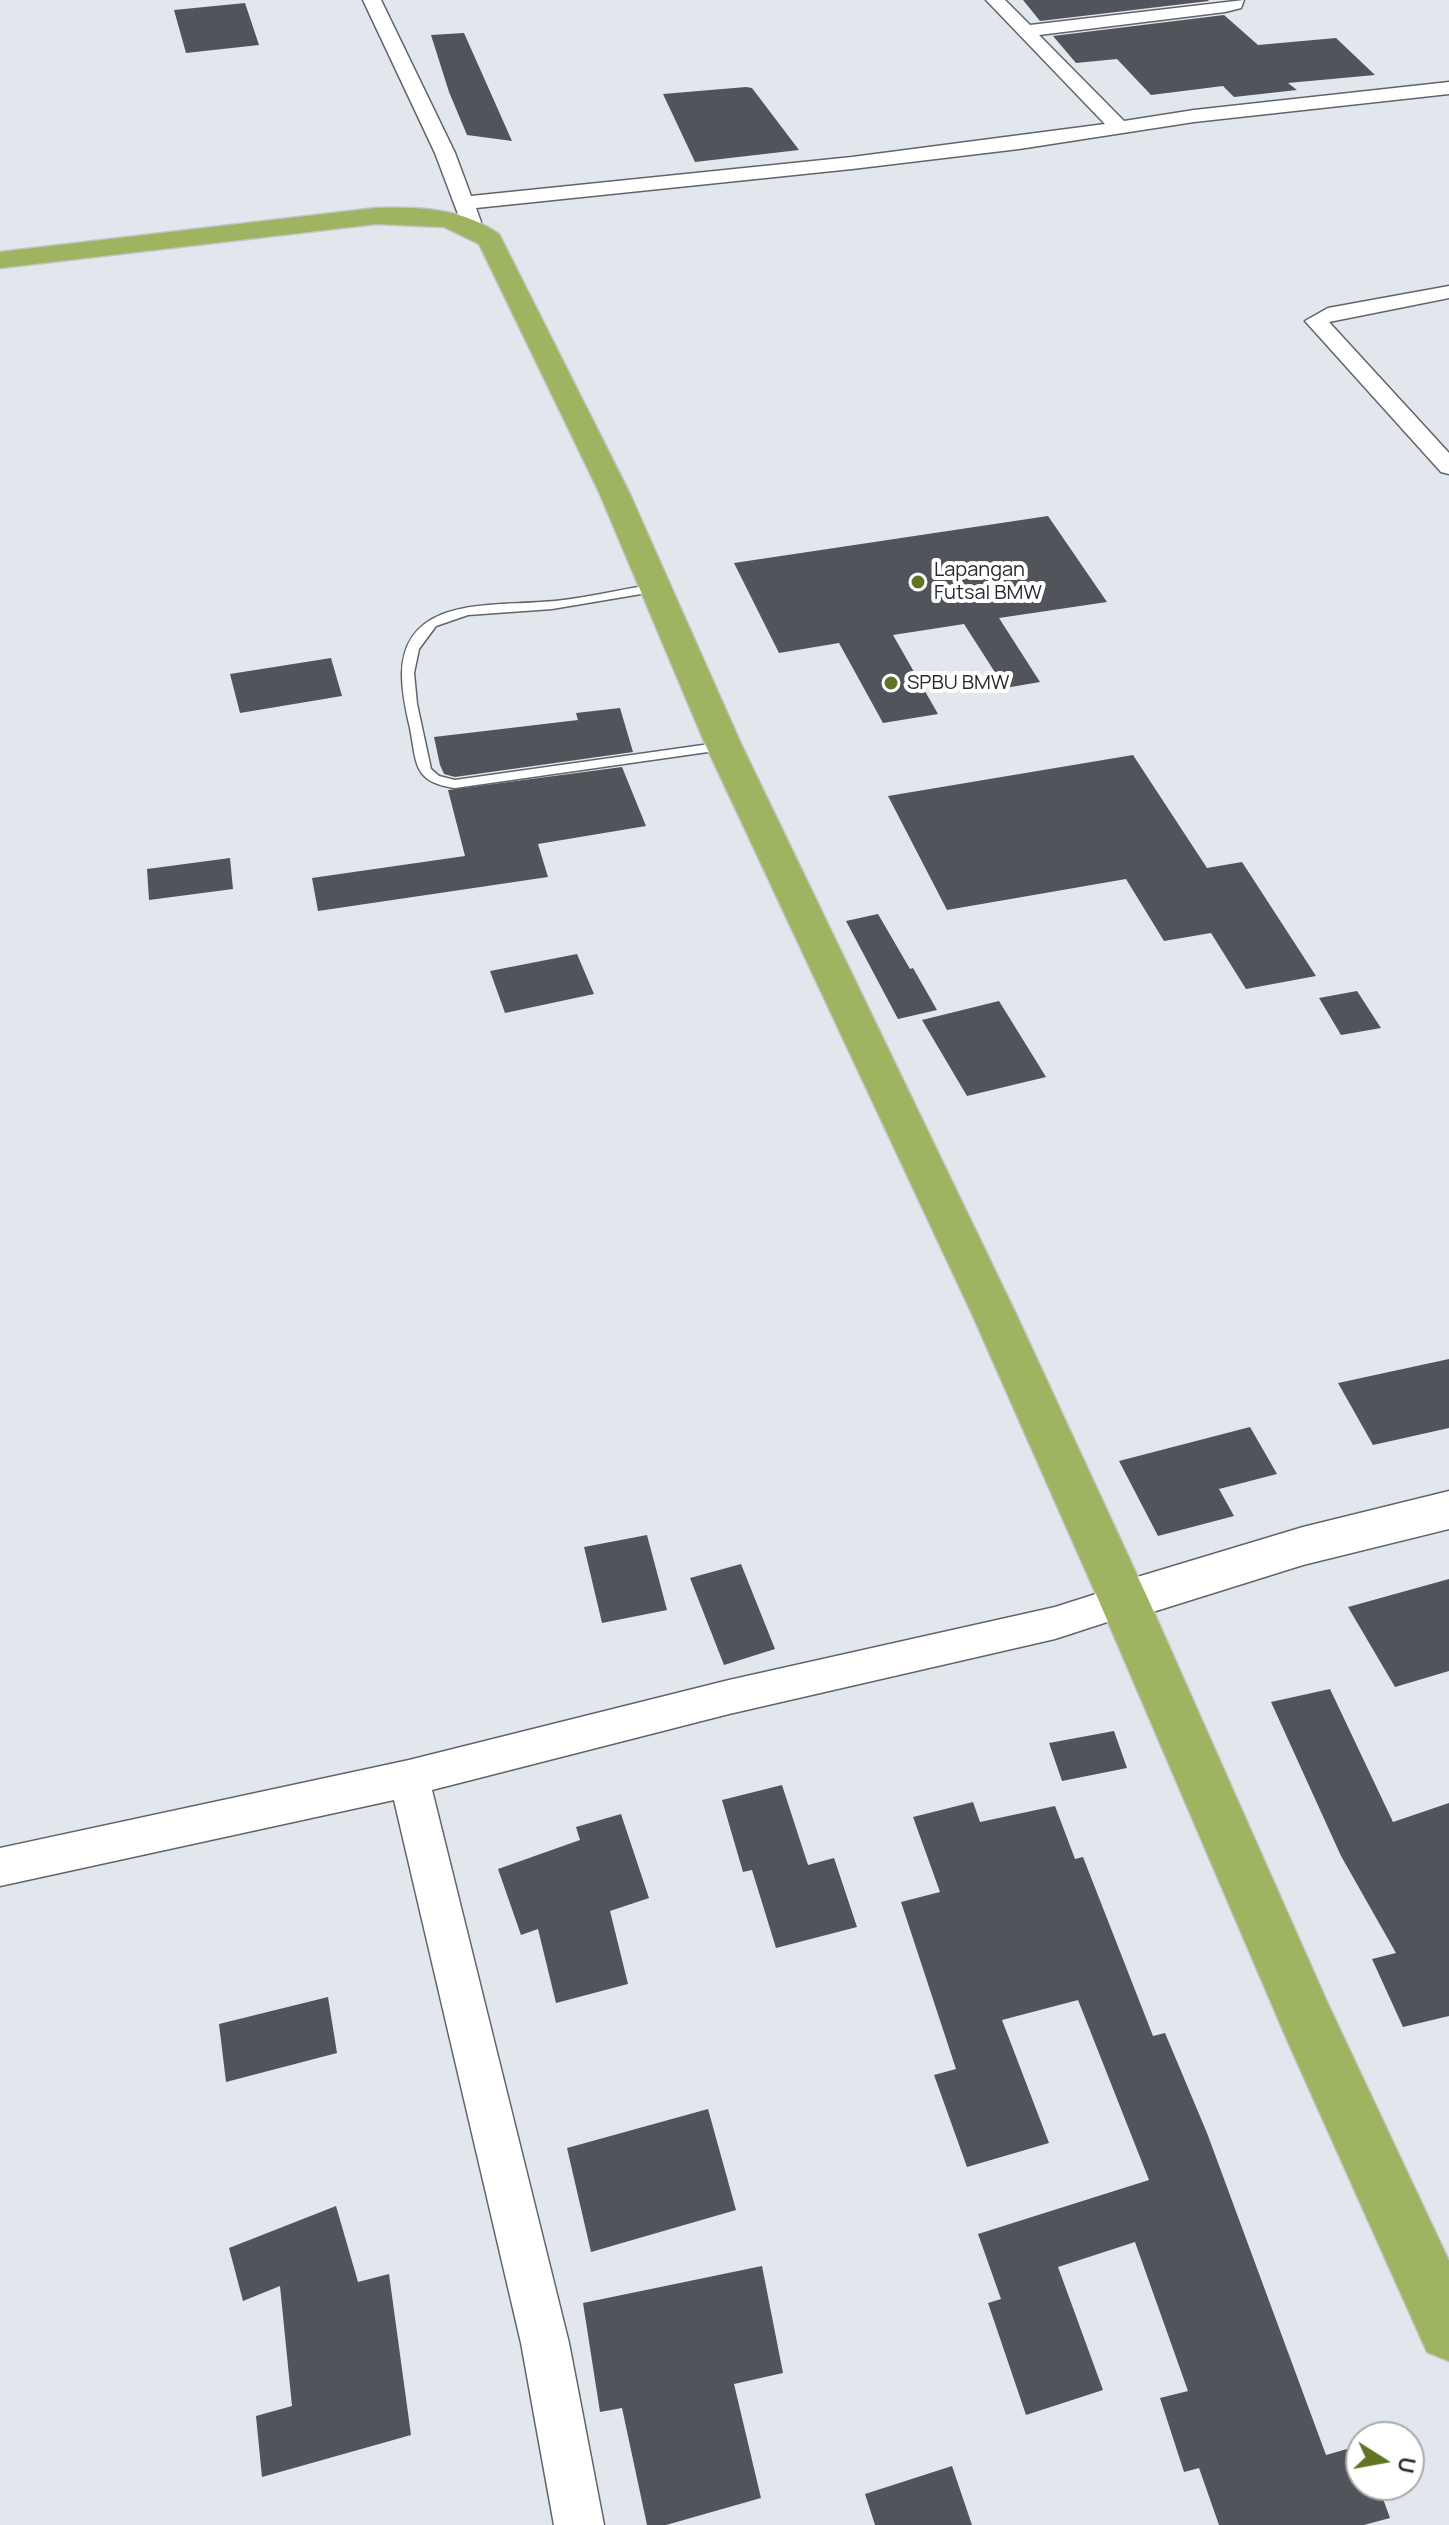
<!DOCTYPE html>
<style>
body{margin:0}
#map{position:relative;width:1449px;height:2525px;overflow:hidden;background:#e1e7ed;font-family:Manrope,sans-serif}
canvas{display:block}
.north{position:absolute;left:1345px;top:2421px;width:80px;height:80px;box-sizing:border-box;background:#fff;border:2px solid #a9aaab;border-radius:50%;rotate:101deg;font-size:22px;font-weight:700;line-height:32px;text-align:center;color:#282b2d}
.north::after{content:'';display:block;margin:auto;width:28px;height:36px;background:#5f7424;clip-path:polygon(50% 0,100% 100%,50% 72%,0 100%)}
</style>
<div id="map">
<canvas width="1449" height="2525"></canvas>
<div class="north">U</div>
</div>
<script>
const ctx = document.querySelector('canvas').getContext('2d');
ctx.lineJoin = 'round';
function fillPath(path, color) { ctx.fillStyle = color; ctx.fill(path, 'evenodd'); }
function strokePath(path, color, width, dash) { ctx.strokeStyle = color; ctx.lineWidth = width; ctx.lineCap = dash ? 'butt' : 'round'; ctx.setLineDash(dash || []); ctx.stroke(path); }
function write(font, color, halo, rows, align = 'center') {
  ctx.font = font + ' Manrope,sans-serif'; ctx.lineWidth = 8; ctx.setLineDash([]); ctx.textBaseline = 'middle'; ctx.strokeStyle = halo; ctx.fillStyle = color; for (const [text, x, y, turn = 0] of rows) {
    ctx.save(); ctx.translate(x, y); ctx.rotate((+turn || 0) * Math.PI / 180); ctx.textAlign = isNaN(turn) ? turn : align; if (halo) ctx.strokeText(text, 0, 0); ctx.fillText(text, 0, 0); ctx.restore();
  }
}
const building = new Path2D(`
 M1023 0H1208L1209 1 1040 21Z
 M245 3 259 45 186 53 174 10Z
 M1224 15 1258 45 1336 38 1375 75 1288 83 1297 90 1234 97 1223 86 1151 95 1117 59 1076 63 1053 36Z
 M464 33 512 141 467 135 449 92 431 35Z
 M746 87 752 88 799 150 695 162 663 94Z
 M1048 516 1107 602 999 618 1040 682 1005 688 964 624 893 635 938 714 883 723 839 643 779 653 734 563Z
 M331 658 342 696 240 713 230 674Z
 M620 708 633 752 455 777 444 774 440 765 434 737 578 720 576 713Z
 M1133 755 1207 868 1242 862 1316 976 1246 989 1211 933 1164 941 1126 879 947 910 888 796Z
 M622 767 646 826 538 844 548 877 318 911 312 878 465 856 448 790Z
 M230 858 233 889 149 900 147 869Z
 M878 914 910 969 913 968 937 1010 898 1019 846 921Z
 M577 954 594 994 505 1013 490 971Z
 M1357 991 1381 1028 1341 1035 1319 998Z
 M999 1001 1046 1077 967 1096 922 1020Z
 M1449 1359V1428L1373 1445 1338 1383Z
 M1250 1427 1277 1474 1219 1489 1234 1516 1158 1536 1119 1461Z
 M647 1535 667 1610 602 1623 584 1547Z
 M741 1564 775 1649 724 1665 690 1578Z
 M1449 1579V1671L1395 1687 1348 1607Z
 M1330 1689 1393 1822 1449 1803V2016L1403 2027 1372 1959 1396 1953 1341 1856 1271 1702Z
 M1114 1731 1127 1768 1062 1781 1049 1743Z
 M782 1785 808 1865 834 1858 857 1927 776 1948 752 1870 743 1872 722 1800Z
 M973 1802 980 1822 1055 1806 1075 1859 1083 1857 1153 2036 1165 2033 1207 2133 1326 2455 1361 2445V2485H1378L1390 2518 1364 2525H1219L1199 2468 1184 2472 1160 2398 1188 2391 1135 2242 1058 2267 1103 2390 1026 2415 988 2303 1001 2299 978 2234 1149 2180 1078 2000 1002 2020 1049 2143 967 2167 934 2075 956 2069 901 1902 940 1892 913 1817Z
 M621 1814 649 1898 610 1911 628 1984 556 2003 538 1929 521 1935 498 1869 580 1840 576 1827Z
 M328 1997 337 2053 226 2082 219 2024Z
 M708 2109 736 2210 591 2252 567 2148Z
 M336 2206 358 2282 389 2274 411 2435 262 2477 256 2416 292 2406 280 2286 243 2301 229 2248Z
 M762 2266 783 2373 734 2384 761 2498 666 2525H647L622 2408 600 2412 583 2303Z
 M952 2466 972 2525H875L865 2494Z`);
const service = new Path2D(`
 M655 584 659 585V591L552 609 468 615 436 626 419 649 414 673 417 704 431 769 439 776 455 780 724 742 729 743V749L455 788C413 782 417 764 410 728 406 711 402 693 402 674 403 598 488 606 541 602 579 600 617 590 655 584Z`);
const minor = new Path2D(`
 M363 0H381L455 153 471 196 852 157 1105 124 986 0H1005L1030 25 1244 0 1241 8 1225 12 1039 35 1124 121 1194 110 1449 82V94L1194 122 1019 149 852 169 476 208 481 222 471 228 461 222 435 153Z
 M1449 286V298L1329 322 1449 453V474L1441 472 1305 321 1328 308Z
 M1124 1585 1138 1590 1143 1601 1138 1612 1055 1639 729 1714 432 1790 569 2343 604 2525H554L521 2343 394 1800 0 1886V1848L409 1760 729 1680 1055 1607Z`);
const tertiary = new Path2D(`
 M1449 1491V1529L1303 1565 1124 1621 1107 1615 1100 1601 1107 1587 1124 1581 1303 1527Z`);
const trunk = new Path2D(`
 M376 208C421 207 461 208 499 234L629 492 742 746 1016 1314 1149 1601 1328 2004 1449 2261V2361L1427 2352 1288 2042 1099 1601 972 1314 706 746 599 492 479 244 444 227 376 224 0 268V252Z`);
const markers = [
 [918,582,8,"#5f7424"],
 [891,683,8,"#5f7424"]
];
const farPoinames = [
 ["Lapangan",934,570],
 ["Futsal BMW",934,593],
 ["SPBU BMW",907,683]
];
fillPath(building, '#51555b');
strokePath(service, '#60656a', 3);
strokePath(minor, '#60656a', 3);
strokePath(tertiary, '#60656a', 3);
strokePath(trunk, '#c3c4c4', 3);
fillPath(service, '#fff');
fillPath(minor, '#fff');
fillPath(tertiary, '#fff');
fillPath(trunk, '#9fb460');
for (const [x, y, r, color] of markers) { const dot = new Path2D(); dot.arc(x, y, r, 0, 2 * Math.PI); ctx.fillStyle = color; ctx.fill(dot); strokePath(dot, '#fff', 3); }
write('20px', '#282b2d', '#fff', farPoinames, 'left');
</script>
